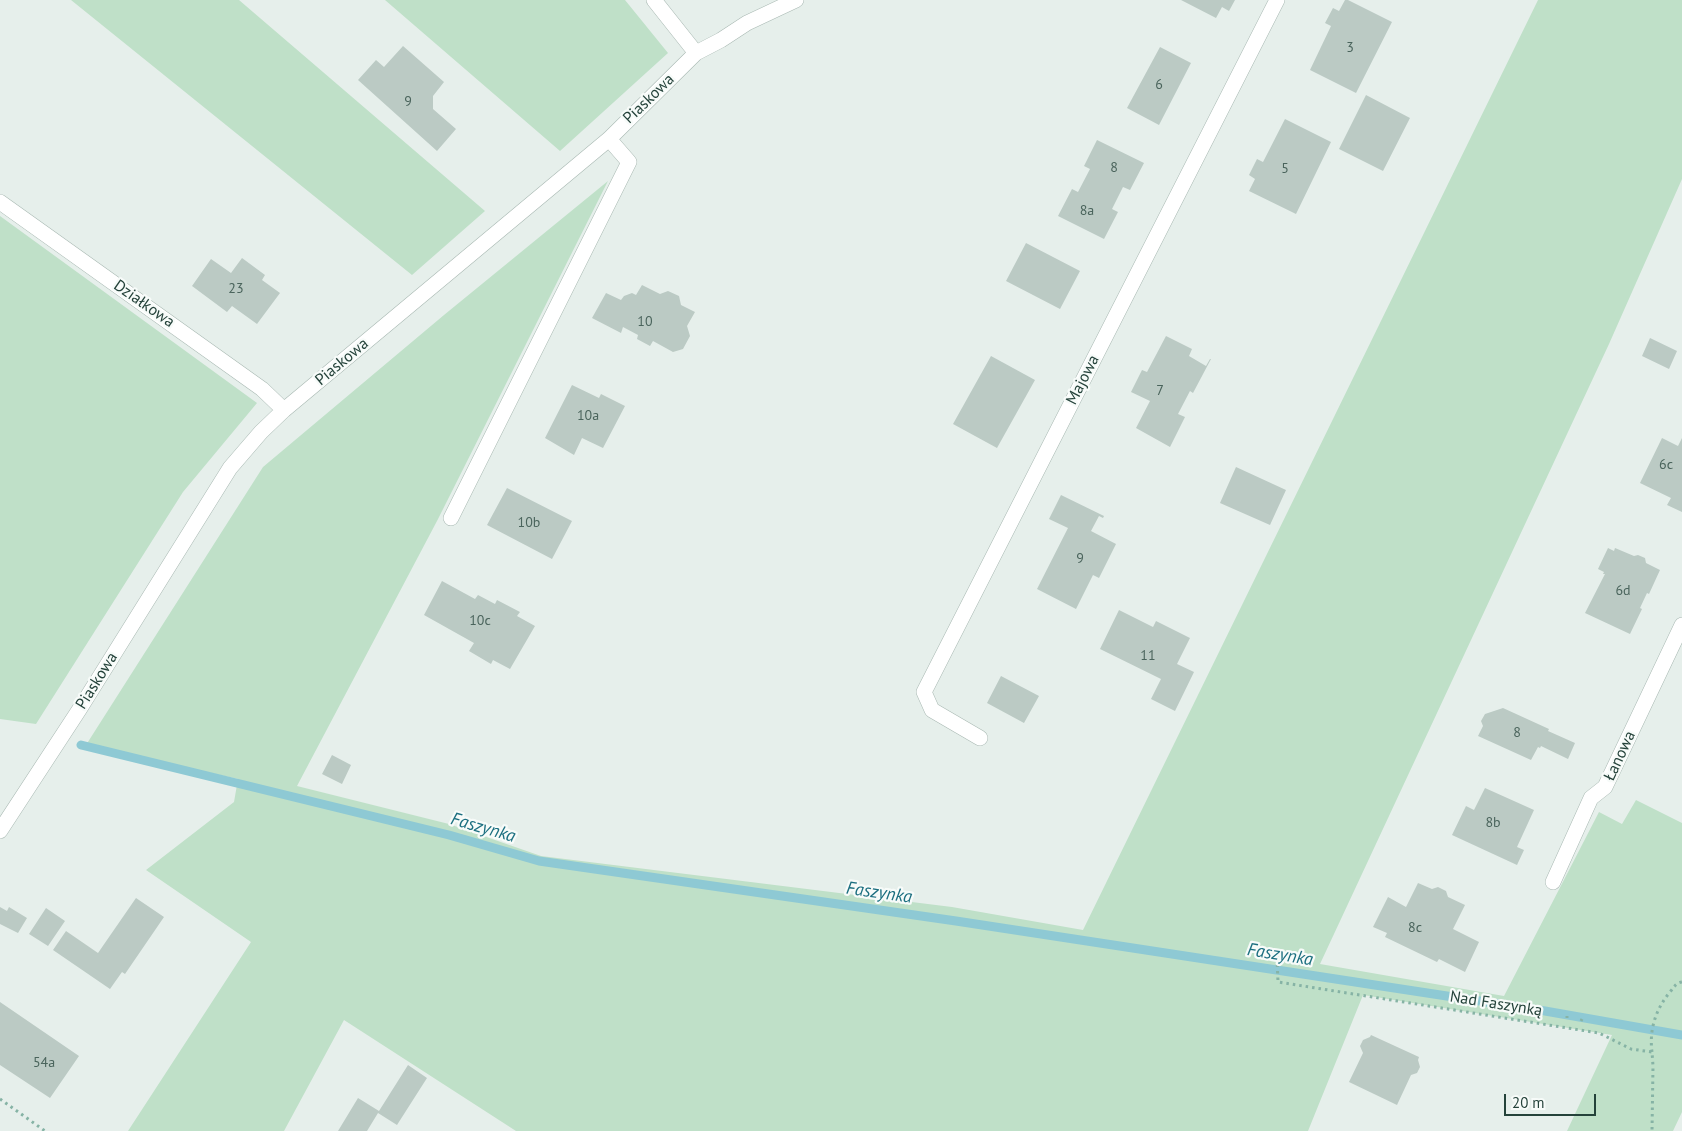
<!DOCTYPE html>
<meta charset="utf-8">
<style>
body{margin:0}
#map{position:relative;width:1682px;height:1131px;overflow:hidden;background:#e6efeb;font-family:"PT Sans",sans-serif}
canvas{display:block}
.scale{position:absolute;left:1504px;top:1094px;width:92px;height:22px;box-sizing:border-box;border:2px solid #24423a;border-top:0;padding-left:6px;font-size:15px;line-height:18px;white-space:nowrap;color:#24423a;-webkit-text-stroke:4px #f7fbf9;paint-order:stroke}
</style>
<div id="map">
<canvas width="1682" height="1131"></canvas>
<div class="scale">20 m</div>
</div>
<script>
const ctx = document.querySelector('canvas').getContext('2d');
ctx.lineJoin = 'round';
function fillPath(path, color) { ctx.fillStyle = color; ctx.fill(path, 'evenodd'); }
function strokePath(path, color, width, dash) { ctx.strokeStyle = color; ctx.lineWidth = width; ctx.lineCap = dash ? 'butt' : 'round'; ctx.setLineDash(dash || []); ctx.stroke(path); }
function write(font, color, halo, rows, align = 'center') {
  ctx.font = font + ' "PT Sans",sans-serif'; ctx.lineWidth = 4.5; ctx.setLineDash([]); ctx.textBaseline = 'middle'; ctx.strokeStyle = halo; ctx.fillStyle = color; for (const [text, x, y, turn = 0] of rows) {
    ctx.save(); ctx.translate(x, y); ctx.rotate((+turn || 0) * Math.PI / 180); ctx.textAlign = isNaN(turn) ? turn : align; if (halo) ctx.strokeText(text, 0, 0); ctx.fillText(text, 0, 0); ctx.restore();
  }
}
const green = new Path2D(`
 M71 0H239L485 211 412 275Z
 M385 0H625L668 53 560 151Z
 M1538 0H1682V179L1609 344 1320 964 1504 996 1599 812 1622 824 1636 800 1682 823V1112L1673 1131H1567L1612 1035 1363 995 1308 1131H516L344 1020 284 1131H128L251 942 146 870 234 802 238 779 86 745 263 467 444 315 608 181 437 521 297 786 449 824 541 856 952 907 1083 930Z
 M0 216 257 403 183 492 36 724 0 719Z`);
const stream = new Path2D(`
 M81 745 449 835 539 861 956 921 1545 1011 1682 1035`);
const building = new Path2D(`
 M1181 0H1235L1229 11 1222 7 1216 18Z
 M1345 0H1348L1392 22 1356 93 1310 70 1331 26 1325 23 1333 8 1339 11Z
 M403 46 444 82 433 96V109L456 129 437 151 358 80 376 60 384 67Z
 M1160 47 1191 63 1159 125 1127 108Z
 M1366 95 1410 118 1383 171 1339 149Z
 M1285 119 1331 142 1296 214 1249 191 1255 179 1249 175 1257 159 1263 162Z
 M1097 140 1144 163 1130 190 1123 187 1112 209 1118 212 1104 239 1058 216 1072 189 1078 192 1090 169 1084 166Z
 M1026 243 1080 271 1060 309 1006 281Z
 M242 258 265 275 262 280 280 293 257 324 232 306 227 312 192 286 211 259 231 273Z
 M642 285 660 294 668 291 679 296 681 305 695 312 687 326 690 336 683 349 673 352 653 341 650 346 637 339 638 335 623 327 621 333 592 318 606 293 621 300 624 296 632 293 636 295Z
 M1166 336 1192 349 1189 356 1206 366 1210 359H1211L1193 393 1190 391 1178 414 1185 417 1170 447 1136 428 1150 401 1131 392 1142 370 1147 372Z
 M1650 338 1677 351 1669 369 1642 356Z
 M991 356 1035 380 997 448 953 424Z
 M572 385 599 398 601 394 625 406 603 448 582 438 574 455 545 438Z
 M1662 438 1678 446 1682 438V512L1667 505 1671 498 1640 483Z
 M1236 467 1286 490 1270 525 1220 503Z
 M507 488 572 521 552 559 487 525Z
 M1061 495 1104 516 1103 518 1099 516 1091 531 1116 544 1099 578 1093 575 1076 609 1037 589 1068 528 1049 519Z
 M1608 548 1614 551 1615 548 1634 556 1638 555 1645 558 1646 563 1660 570 1649 594 1647 593 1640 608 1642 609 1630 634 1585 613 1605 574H1603L1604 572 1598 569Z
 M442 581 475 599 478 595 495 604 497 600 520 612 517 616 535 626 510 669 493 660 491 664 469 651 474 643 424 615Z
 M1119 610 1153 627 1156 621 1190 638 1177 664 1194 672 1175 711 1151 699 1161 679 1100 649Z
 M1001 676 1039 696 1024 723 987 703Z
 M1503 708 1549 729 1548 731 1575 743 1568 759 1541 746 1540 748 1538 747 1531 760 1478 736 1483 726 1481 721 1485 714Z
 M332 755 351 765 342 784 322 774Z
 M1485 788 1534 810 1517 847 1524 850 1517 865 1452 835 1466 806 1474 810Z
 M1418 883 1432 889 1438 887 1446 891 1448 897 1465 905 1453 929 1479 942 1465 972 1439 959 1437 962 1385 937 1387 933 1373 927 1388 897 1406 907Z
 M136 898 164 917 125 974 122 972 110 989 53 950 66 931 98 953Z
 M0 907 7 911 9 907 27 918 18 933 0 924Z
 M46 908 65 921 48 946 29 934Z
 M0 1002 79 1056 50 1098 0 1065Z
 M1371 1035 1419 1057 1418 1060 1420 1067 1417 1073 1411 1075 1397 1105 1349 1082 1363 1053 1360 1046 1363 1040 1370 1037Z
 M408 1065 427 1078 397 1125 378 1113 367 1131H338L358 1098 379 1111Z`);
const path = new Path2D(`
 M1277 958 1278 982 1599 1033 1631 1049 1652 1052 1653 1066 1652 1131
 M1567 1018V1016
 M1581 1021 1582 1019
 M1652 1052C1649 1029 1656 1009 1670 992 1674 987 1676 983 1682 982
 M0 1099 45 1131`);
const minor = new Path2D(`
 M654 0 696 53
 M0 202 262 389 284 410
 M451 518 629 162 609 139
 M980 738 932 710 924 692 1277 0
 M0 831 79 710 230 468 261 432 284 410 609 139 696 53 721 40 747 23 796 0
 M1553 882 1591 798 1605 787 1682 625`);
const numberNames = [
 ["3",1350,48],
 ["6",1159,85],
 ["9",408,102],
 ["8",1114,168],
 ["5",1285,169],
 ["8a",1087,211],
 ["23",236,289],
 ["10",645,322],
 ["7",1160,391],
 ["10a",588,416],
 ["6c",1666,465],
 ["10b",529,523],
 ["9",1080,559],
 ["6d",1623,591],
 ["10c",480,621],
 ["11",1148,656],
 ["8",1517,733],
 ["8b",1493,823],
 ["8c",1415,928],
 ["54a",44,1063]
];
const streetNames = [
 ["Piaskowa",649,99,-44],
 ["Działkowa",144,304,35],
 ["Piaskowa",342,362,-40],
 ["Majowa",1083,380,-63],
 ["Piaskowa",97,681,-58],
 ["Łanowa",1620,756,-65],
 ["Nad Faszynką",1496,1004,9]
];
const waterNames = [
 ["Faszynka",483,828,16],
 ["Faszynka",879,893,8],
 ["Faszynka",1280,955,9]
];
fillPath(green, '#bfe0c8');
strokePath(stream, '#8ec9d4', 9);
fillPath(building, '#bbcac4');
strokePath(minor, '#a8b8b2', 16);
strokePath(path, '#86b3a5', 3, [2.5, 4]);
strokePath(minor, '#fff', 15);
write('14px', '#4a645c', null, numberNames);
write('16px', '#24423a', '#f7fbf9', streetNames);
write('italic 18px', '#1c6f80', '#f7fbf9', waterNames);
</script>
